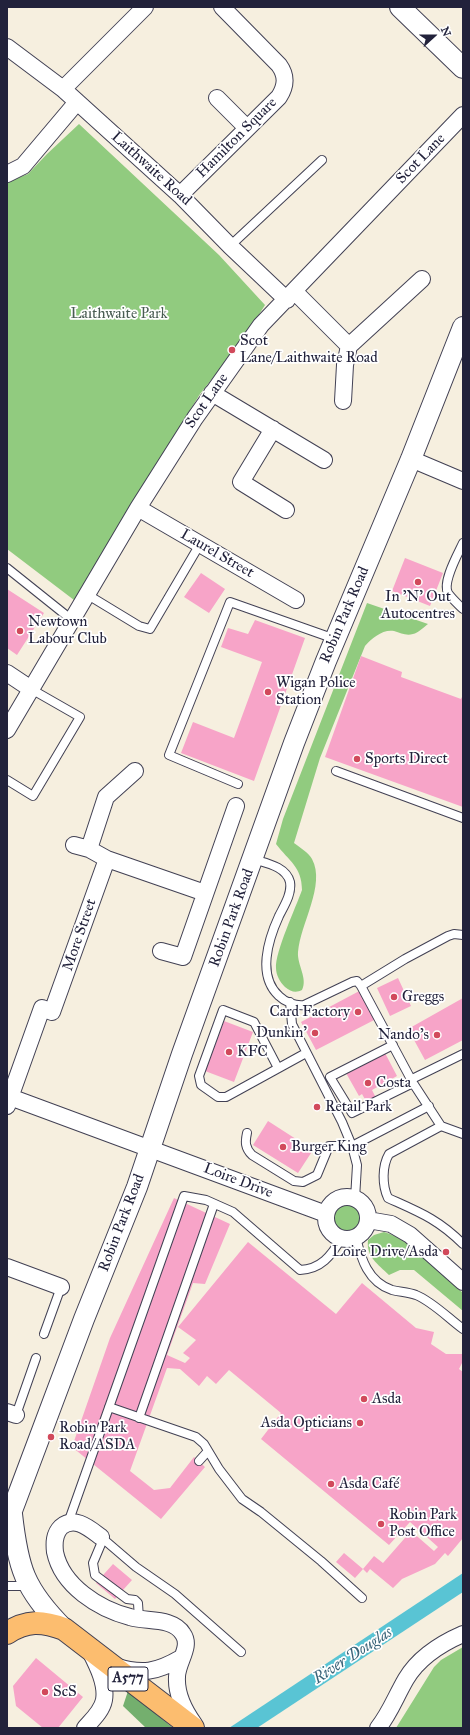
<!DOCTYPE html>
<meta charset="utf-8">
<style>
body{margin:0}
#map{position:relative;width:470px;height:1735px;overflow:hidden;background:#f6efdf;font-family:"IM FELL Great Primer",serif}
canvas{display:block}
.frame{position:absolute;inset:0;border:8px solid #22223b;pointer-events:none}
.north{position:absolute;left:414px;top:16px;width:40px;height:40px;-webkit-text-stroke:3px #fff;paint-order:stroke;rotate:69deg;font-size:11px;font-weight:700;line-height:16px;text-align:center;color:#22223b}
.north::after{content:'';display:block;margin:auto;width:14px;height:18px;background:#22223b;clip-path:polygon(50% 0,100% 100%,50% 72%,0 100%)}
</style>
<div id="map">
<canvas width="470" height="1735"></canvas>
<div class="frame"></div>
<div class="north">N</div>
</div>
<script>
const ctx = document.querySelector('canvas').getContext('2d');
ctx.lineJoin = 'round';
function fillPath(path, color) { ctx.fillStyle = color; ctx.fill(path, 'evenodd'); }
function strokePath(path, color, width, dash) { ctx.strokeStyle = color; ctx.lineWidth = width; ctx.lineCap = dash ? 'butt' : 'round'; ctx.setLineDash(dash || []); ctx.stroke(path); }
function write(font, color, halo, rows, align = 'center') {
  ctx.font = font + ' "IM FELL Great Primer",serif'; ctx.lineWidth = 3.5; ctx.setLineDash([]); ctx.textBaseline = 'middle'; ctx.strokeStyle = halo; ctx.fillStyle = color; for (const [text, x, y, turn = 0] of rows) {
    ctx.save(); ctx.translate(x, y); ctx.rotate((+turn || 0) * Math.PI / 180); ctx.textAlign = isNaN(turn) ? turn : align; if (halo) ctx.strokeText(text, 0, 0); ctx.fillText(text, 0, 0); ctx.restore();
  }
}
const green = new Path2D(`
 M79 124 219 255 265 305 243 340 200 394 74 600 7 549V182L28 174 47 154Z
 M367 603 428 624C424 627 418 633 413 634 406 636 401 633 394 631 383 629 372 638 365 646L320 758 294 843C299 847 309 853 312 859 326 885 300 924 298 952 297 965 308 978 302 990 296 993 291 992 285 987 280 982 276 975 276 968 275 952 296 907 302 890 302 867 289 861 276 844L283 819Z
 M334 1218a13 13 0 1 1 26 0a13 13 0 1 1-26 0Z
 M384 1232C416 1242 439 1271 463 1293V1311L414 1270H400L389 1275C378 1264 366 1257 368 1240L374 1235Z
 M463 1647V1728H396L434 1667 441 1660Z`);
const forest = new Path2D(`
 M128 1691 173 1728H146L123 1706Z`);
const water = new Path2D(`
 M463 1573V1592L257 1728H229Z`);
const building = new Path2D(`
 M405 558 443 573 430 606 392 591Z
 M201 573 225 589 209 613 184 597Z
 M7 589 44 613 17 655 7 648Z
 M255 620 305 638 254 781 181 753 193 722 234 738 262 662 221 647 228 628 248 634Z
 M361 656 402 672 401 677 461 699 463 695V807L325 757Z
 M398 978 411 1006 390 1016 377 988Z
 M365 988 380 1017 316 1050 301 1022Z
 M463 998V1040L425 1060 408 1029Z
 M224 1021 253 1032 234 1082 205 1071Z
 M385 1053 397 1076 372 1090 376 1098 367 1103 362 1094 359 1096 346 1073Z
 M268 1121 313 1150 298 1173 253 1145Z
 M174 1198 230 1224 205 1284 193 1283 167 1355 185 1363 190 1358 183 1353 196 1340 178 1327 248 1242 336 1314 362 1283 416 1328 434 1332 431 1344 446 1354H463V1361L459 1369 463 1372V1538L448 1556 445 1553 435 1564 402 1579 393 1588 370 1569 367 1573 363 1569 374 1556 383 1563 411 1531 434 1551 438 1547 410 1522 389 1545 261 1439 281 1413 229 1370 216 1384 207 1376 199 1386 180 1369 167 1368 130 1471 154 1490 170 1488 194 1457 205 1467 161 1519 72 1447 110 1338Z
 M344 1553 363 1569 355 1578 336 1562Z
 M113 1564 132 1580 115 1599 96 1583Z
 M36 1658 83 1697 58 1728H43L16 1706 13 1686Z`);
const service = new Path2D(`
 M230 246 322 160
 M463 543C458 554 442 582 448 593 452 599 458 604 463 609
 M7 568 72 620
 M88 595 139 626 150 629 200 544
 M336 771 463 818
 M7 780 33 796 80 717 31 689
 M238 784 169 755 230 602 335 639
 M253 859C265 863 286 866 290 882 292 894 284 906 279 916 268 940 257 976 279 996 285 1002 295 1006 304 1005L352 982 357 981 361 986 413 1083 441 1126 463 1134
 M361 986 405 959 448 936 454 934 463 935
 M290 1002 292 1024 342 1122 352 1146 357 1165 355 1199
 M393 1045 330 1077 352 1113 413 1083
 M278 1068 254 1022 223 1010 199 1076 201 1085 218 1097H226L306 1053
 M412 1079 463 1054
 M441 1126 389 1154C382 1166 382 1185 388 1198 419 1212 438 1219 463 1244
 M247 1133C245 1142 245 1148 252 1155L294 1181 303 1182 317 1175 329 1146H352L429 1106
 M356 1237C361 1259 368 1282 392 1290 400 1292 408 1292 416 1295 433 1302 448 1318 463 1329
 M44 1334 61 1287
 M109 1407 196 1437 204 1444 219 1469 242 1499 261 1512 321 1561 362 1598
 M16 1415 36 1358
 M139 1418 214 1204
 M199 1461 208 1451
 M68 1523 184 1196 206 1200 233 1212 300 1270C321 1269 331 1256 341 1239
 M101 1537 136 1567 175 1594 241 1652
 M101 1537V1544L93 1563 95 1575 127 1599 135 1600 138 1603 139 1619
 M7 1586H28`);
const minor = new Path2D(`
 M7 47 63 89 180 195 230 246 287 300
 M63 89 145 7
 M217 98 247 128
 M7 174 23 166 77 102
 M180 195 279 97C286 86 287 76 279 65L222 7
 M294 291 349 346 422 279
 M212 393 324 460
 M343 401 345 365 349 346
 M273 429 241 482 286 510
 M411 459 463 481
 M138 508 296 600
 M7 673 31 689
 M7 730 138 508 195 418 261 325 463 115
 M74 845 89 849 107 859 205 893
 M89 849 106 797 135 771
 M161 951 183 957 236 806
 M10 1097 326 1214
 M7 1106 42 1008 52 1012 107 859
 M326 1218a21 21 0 1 1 42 0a21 21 0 1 1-42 0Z
 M368 1220 391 1224 410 1235 463 1282
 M7 1267 61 1287
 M7 1412 16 1415
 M101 1537C90 1529 75 1515 61 1527 54 1534 54 1543 55 1552 62 1586 99 1609 130 1617 146 1622 173 1617 183 1634 192 1647 177 1662 177 1677 176 1694 184 1710 194 1724
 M115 1666C142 1675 157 1672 181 1658
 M85 1728C92 1720 102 1711 104 1700 107 1683 96 1663 89 1649
 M378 1728C390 1713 396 1696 406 1679 419 1657 440 1644 463 1634`);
const tertiary = new Path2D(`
 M400 7 463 68
 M12 1514C18 1568 24 1589 64 1629
 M7 1524 84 1319 137 1187 182 1054 294 743 326 661 411 459 463 327`);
const trunk = new Path2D(`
 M7 1633C27 1620 42 1621 64 1629L193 1728`);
const markers = [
 [232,350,4,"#d1495b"],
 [418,582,4,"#d1495b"],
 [20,631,4,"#d1495b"],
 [268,692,4,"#d1495b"],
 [357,759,4,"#d1495b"],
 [394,997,4,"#d1495b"],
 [358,1012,4,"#d1495b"],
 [315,1033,4,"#d1495b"],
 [437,1035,4,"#d1495b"],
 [229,1052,4,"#d1495b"],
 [368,1083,4,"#d1495b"],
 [317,1107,4,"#d1495b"],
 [283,1147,4,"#d1495b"],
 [446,1252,4,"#d1495b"],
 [364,1399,4,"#d1495b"],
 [360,1423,4,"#d1495b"],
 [51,1437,4,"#d1495b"],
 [331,1484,4,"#d1495b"],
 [381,1524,4,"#d1495b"],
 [45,1692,4,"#d1495b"]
];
const shields = [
 [128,1679,40]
];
const shieldNames = [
 ["A577",128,1679]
];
const streetNames = [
 ["Hamilton Square",237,138,-45],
 ["Scot Lane",421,159,-46],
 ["Laithwaite Road",151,169,42],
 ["Scot Lane",207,401,-55],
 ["Laurel Street",217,554,30],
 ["Robin Park Road",345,615,-67],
 ["Robin Park Road",232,918,-70],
 ["More Street",80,935,-71],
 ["Loire Drive",238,1181,21],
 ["Robin Park Road",122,1223,-69]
];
const parkNames = [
 ["Laithwaite Park",119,314]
];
const poiNames = [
 ["Scot",240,341],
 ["Lane/Laithwaite Road",240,358],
 ["In 'N' Out",418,597,"center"],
 ["Autocentres",418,614,"center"],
 ["Newtown",28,622],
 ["Labour Club",28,639],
 ["Wigan Police",276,683],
 ["Station",276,700],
 ["Sports Direct",365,759],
 ["Greggs",402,997],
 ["Card Factory",350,1012,"right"],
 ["Dunkin'",307,1033,"right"],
 ["Nando's",429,1035,"right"],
 ["KFC",237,1052],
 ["Costa",376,1083],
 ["Retail Park",325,1107],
 ["Burger King",291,1147],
 ["Loire Drive/Asda",438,1252,"right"],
 ["Asda",372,1399],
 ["Asda Opticians",352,1423,"right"],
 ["Robin Park",59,1428],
 ["Road/ASDA",59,1445],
 ["Asda Café",339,1484],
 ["Robin Park",389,1515],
 ["Post Office",389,1532],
 ["ScS",53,1692]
];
const waterNames = [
 ["River Douglas",353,1656,-33]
];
fillPath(green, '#91cb7f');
fillPath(forest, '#74af6e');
fillPath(water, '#59c4d4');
fillPath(building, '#f7a4c8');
strokePath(service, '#424154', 10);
strokePath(minor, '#424154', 18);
strokePath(tertiary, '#424154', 22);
strokePath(trunk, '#424154', 24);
strokePath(service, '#fff', 8);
strokePath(minor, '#fff', 16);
strokePath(tertiary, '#fff', 20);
strokePath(trunk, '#fcbd6f', 22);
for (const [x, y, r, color] of markers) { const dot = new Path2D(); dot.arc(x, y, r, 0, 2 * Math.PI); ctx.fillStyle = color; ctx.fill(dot); strokePath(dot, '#fff', 1.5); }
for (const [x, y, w] of shields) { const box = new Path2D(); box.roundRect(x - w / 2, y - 12, w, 24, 3); ctx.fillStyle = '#fff'; ctx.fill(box); strokePath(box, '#22223b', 1); }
write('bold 14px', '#22223b', null, shieldNames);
write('15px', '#22223b', '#fff', streetNames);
write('15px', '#495d53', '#fff', parkNames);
write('15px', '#22223b', '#fff', poiNames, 'left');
write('italic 16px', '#386378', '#fff', waterNames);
</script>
